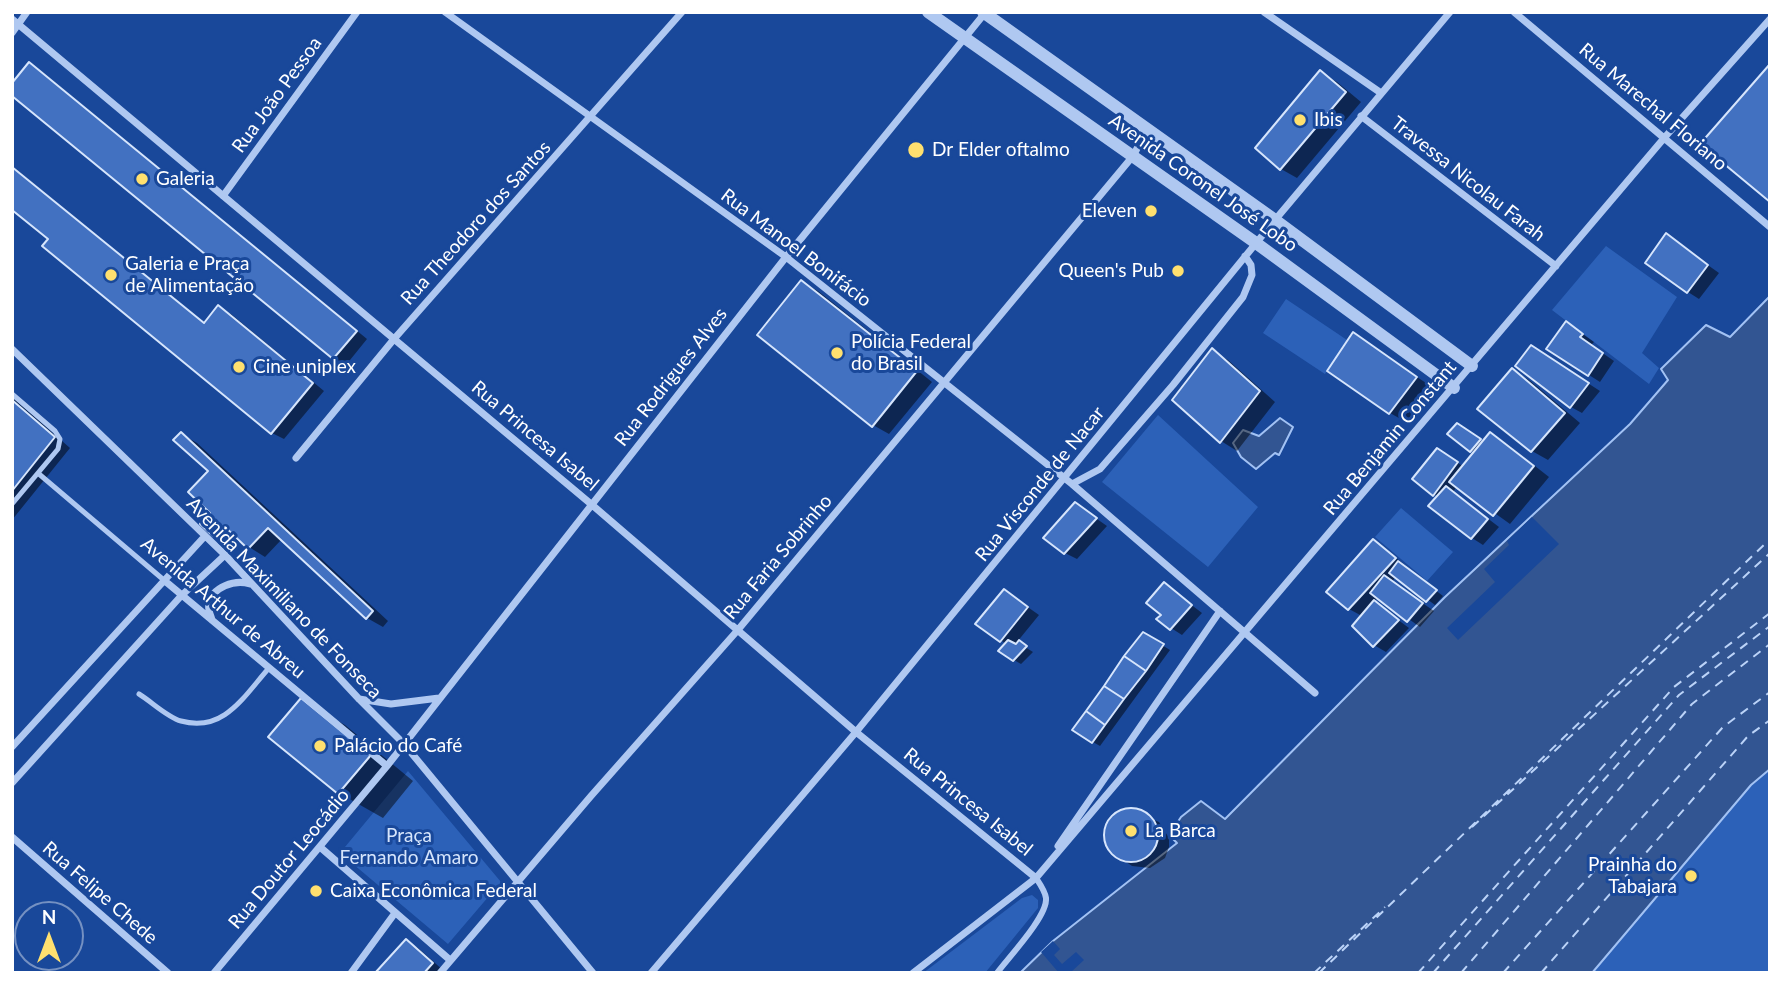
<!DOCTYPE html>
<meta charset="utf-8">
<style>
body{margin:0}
#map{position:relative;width:1782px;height:985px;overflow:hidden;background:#19489a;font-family:Lato,sans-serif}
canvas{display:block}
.frame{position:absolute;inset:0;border:14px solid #fff;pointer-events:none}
.north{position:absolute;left:14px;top:901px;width:70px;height:70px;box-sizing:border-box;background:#19489a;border:2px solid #7591c2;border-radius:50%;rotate:0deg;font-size:19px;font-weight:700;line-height:28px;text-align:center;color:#fff}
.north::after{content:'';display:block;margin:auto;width:24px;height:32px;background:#ffe06f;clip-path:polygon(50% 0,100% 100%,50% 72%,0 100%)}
</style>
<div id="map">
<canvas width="1782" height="985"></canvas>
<div class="frame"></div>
<div class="north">N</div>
</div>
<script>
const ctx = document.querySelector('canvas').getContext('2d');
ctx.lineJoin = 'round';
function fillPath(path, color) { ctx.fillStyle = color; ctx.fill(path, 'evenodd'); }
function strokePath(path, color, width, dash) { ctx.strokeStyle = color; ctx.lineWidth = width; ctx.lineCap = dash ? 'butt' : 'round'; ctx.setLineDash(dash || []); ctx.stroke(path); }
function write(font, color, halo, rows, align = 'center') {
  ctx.font = font + ' Lato,sans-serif'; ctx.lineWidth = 6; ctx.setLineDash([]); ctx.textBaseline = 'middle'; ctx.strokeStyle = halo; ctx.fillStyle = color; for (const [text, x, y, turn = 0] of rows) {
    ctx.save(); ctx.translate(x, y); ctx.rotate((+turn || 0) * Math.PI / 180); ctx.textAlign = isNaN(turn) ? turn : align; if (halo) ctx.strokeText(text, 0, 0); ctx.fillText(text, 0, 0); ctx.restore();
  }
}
const green = new Path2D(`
 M1606 246 1677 297 1642 353 1659 368 1649 384 1552 310Z
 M1286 299 1347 340 1325 374 1263 333Z
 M1158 415 1258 507 1208 567 1102 482Z
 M1401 508 1453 552 1427 581 1375 537Z
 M1770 769V973H1592L1751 785Z
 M408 771 501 882 448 944 340 853Z
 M1032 895 1038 900V908L985 973H923L1022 898Z`);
const water = new Path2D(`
 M1770 296V769L1751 785 1592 973H1020L1053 941 1177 843 1169 835 1181 817 1201 801 1225 819 1445 597 1630 424 1668 380 1661 369 1706 325 1730 337Z
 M1280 418 1293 427 1279 455 1275 453 1256 469 1241 457 1233 443 1243 430 1259 436Z`);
const pier = new Path2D(`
 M1532 517 1559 544 1458 640 1447 628 1495 582 1484 569 1509 545 1507 541Z
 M1053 941 1060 949 1054 955 1062 964 1076 952 1084 960 1070 973H1059L1041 952Z`);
const shadow = new Path2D(`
 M30 65 41 71 367 339 346 365 334 358 12 94Z
 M1321 73 1337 82 1361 102 1297 178 1281 169 1257 148Z
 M12 166 205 324 219 308 231 314 324 391 284 439 272 433 45 246 50 239 12 207Z
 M1667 236 1719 273 1699 299 1688 292Z
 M802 282 818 291 932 382 889 434 873 425Z
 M1567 323 1594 342 1591 345 1614 361 1600 382 1589 375Z
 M1354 335 1432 387 1406 422 1390 413Z
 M1212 351 1228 360 1275 402 1237 451 1221 441Z
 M1543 354 1600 391 1582 413 1571 407Z
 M1513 370 1529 380 1580 423 1548 460 1532 451 1479 408Z
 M12 397 70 448 12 520Z
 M1464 429 1484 443 1491 435 1507 444 1549 477 1510 524 1457 486 1453 492 1499 527 1483 545 1472 538 1438 497 1414 478 1449 457 1464 467 1475 453 1471 450Z
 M181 434 197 443 388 621 383 627 367 618 282 539 265 557 249 547 239 537 231 545 215 536 202 524 213 513 210 471Z
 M1087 512 1107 526 1077 559 1065 553Z
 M1373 542 1385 549 1406 566 1405 567 1443 596 1435 605 1396 576 1392 582 1434 611 1420 627 1378 597 1374 602 1409 628 1386 652 1374 645 1362 616 1349 609Z
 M1164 584 1202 613 1182 635 1171 628 1163 614Z
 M1005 591 1039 615 1017 642 1033 652 1021 664 1014 660 1006 644 978 623Z
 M1144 634 1170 650 1100 746 1093 742Z
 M301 700 345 725 413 781 383 818 339 793 271 737Z
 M1130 809 1159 822 1169 838V847L1165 858 1150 868 1132 866 1109 850 1106 843V826L1111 818 1121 811Z
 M406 941 418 948 444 971 442 973H378Z`);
const ferry = new Path2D(`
 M1472 827 1770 553
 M1314 973 1385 907
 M1319 973 1770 539
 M1418 973 1674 687 1770 613
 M1433 973 1679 695 1770 626
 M1461 973 1692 704 1770 644
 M1503 973 1723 727 1770 692
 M1541 973 1748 736 1770 720`);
const building = new Path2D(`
 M29 62 357 331 333 359 12 96V83Z
 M1770 64V202L1700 144Z
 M1320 70 1346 92 1280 170 1255 148Z
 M12 167 204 323 218 305 313 383 271 434 42 246 48 239 12 210Z
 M1666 233 1708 265 1687 293 1645 263Z
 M801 280 917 371 872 427 757 335Z
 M1566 321 1583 334 1580 337 1603 353 1588 376 1546 349Z
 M1353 332 1417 377 1389 414 1327 371Z
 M1531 345 1589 383 1570 408 1515 366Z
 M1212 348 1260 391 1220 443 1172 400Z
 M1512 368 1565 413 1531 452 1477 409Z
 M12 400 55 437 12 491Z
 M1457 423 1481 439 1470 452 1447 434Z
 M181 432 373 611 366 619 268 528 248 549 224 526 214 537 200 524 210 513 188 492 208 471 173 440Z
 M1490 432 1534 466 1493 516 1449 482Z
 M1437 448 1458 462 1433 496 1412 479Z
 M1446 486 1488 519 1471 539 1428 506Z
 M1075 502 1097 518 1064 554 1043 538Z
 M1373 539 1396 558 1348 610 1326 592Z
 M1398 561 1437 590 1426 602 1389 573Z
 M1384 575 1423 603 1407 622 1370 593Z
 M1164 582 1192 605 1170 630 1156 619 1161 615 1146 603Z
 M1004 589 1028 607 1000 642 975 624Z
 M1374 600 1399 620 1373 647 1352 626Z
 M1143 632 1164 644 1146 671 1124 656Z
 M1008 640 1016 644 1019 640 1027 646 1013 661 998 651Z
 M1124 656 1146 671 1124 699 1104 686Z
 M1104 686 1124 699 1105 725 1086 711Z
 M301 698 371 755 338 794 268 737Z
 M1086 711 1105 725 1092 743 1072 730Z
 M1104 835a27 27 0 1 1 54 0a27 27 0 1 1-54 0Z
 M406 939 433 963 424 973H375Z`);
const service = new Path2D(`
 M12 394 55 431 60 439 58 449 12 504
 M39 474 165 581
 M139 694C152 702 167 717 181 721 224 733 244 696 269 668`);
const pedestrian = new Path2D(`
 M997 973C1008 958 1048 916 1046 898 1045 891 1040 884 1036 878`);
const minor = new Path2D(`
 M445 12 786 257 1072 484 1315 693
 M1264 12 1381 93
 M1514 12 1770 227
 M12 19 591 504 856 732 1036 878
 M12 33 27 12
 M1361 116 1556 266
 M223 196 357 12
 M12 349 225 555 359 699 404 744 593 973
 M296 458 394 339 682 12
 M1072 484 1100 469 1173 385 1243 297 1252 275 1251 265 1245 256
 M165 581 387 766
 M212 620C211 615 207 609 209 604 212 587 235 579 250 584
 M359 699 391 704 439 698
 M12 747 205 536
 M12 783 181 596 225 555
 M12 837 168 973
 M1058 846 1220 611
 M320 847 450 960
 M214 973 387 766 786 257 985 13
 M351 973 395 913
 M440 973 591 796 737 631 1133 156 1140 143 1143 126
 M651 973 856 732 1275 220 1450 12
 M913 973 1036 878 1665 137 1770 19`);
const tertiary = new Path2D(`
 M928 12 1256 243 1454 388
 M983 12 1275 220 1472 366`);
const markers = [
 [1300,120,7,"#ffe06f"],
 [916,150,9,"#ffe06f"],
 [142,179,7,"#ffe06f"],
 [1151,211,7,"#ffe06f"],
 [1178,271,7,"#ffe06f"],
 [111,275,7,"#ffe06f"],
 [837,353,7,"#ffe06f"],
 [239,367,7,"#ffe06f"],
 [320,746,7,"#ffe06f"],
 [1131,831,7,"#ffe06f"],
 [1691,876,7,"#ffe06f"],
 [316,891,7,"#ffe06f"]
];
const streetNames = [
 ["Rua João Pessoa",277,95,-54],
 ["Rua Marechal Floriano",1653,107,40],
 ["Travessa Nicolau Farah",1468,179,38],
 ["Avenida Coronel José Lobo",1203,183,35],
 ["Rua Theodoro dos Santos",476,223,-48],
 ["Rua Manoel Bonifácio",796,248,37],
 ["Rua Rodrigues Alves",671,377,-52],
 ["Rua Princesa Isabel",535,436,40],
 ["Rua Benjamin Constant",1390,438,-50],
 ["Rua Visconde de Nacar",1040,484,-51],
 ["Rua Faria Sobrinho",778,557,-50],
 ["Avenida Maximiliano de Fonseca",284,598,46],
 ["Avenida Arthur de Abreu",223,608,40],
 ["Rua Princesa Isabel",968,802,39],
 ["Rua Doutor Leocádio",289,859,-50],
 ["Rua Felipe Chede",100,893,41]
];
const poiNames = [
 ["Ibis",1314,120],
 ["Dr Elder oftalmo",932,150],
 ["Galeria",156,179],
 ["Eleven",1137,211,"right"],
 ["Galeria e Praça",125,264],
 ["de Alimentação",125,286],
 ["Queen's Pub",1164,271,"right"],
 ["Polícia Federal",851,342],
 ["do Brasil",851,364],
 ["Cine uniplex",253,367],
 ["Palácio do Café",334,746],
 ["La Barca",1145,831],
 ["Prainha do",1677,865,"right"],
 ["Tabajara",1677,887,"right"],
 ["Caixa Econômica Federal",330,891]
];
const parkNames = [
 ["Praça",409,836],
 ["Fernando Amaro",409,858]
];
fillPath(green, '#2c61b8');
fillPath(water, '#325592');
strokePath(water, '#a2c2f4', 2);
fillPath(pier, '#19489a');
fillPath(shadow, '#0007');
strokePath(ferry, '#bbd3f8', 2, [9, 7]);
fillPath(building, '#4271c1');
strokePath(building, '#d6e5fc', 2);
strokePath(service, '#afc8f1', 5);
strokePath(pedestrian, '#afc8f1', 6);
strokePath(minor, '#afc8f1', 7);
strokePath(tertiary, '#afc8f1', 12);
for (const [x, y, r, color] of markers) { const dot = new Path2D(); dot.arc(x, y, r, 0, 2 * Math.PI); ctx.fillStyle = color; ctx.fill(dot); strokePath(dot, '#19489a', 2.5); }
write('19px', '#fff', '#19489a', streetNames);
write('19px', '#fff', '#19489a', poiNames, 'left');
write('19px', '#d6e5fc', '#19489a', parkNames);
</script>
